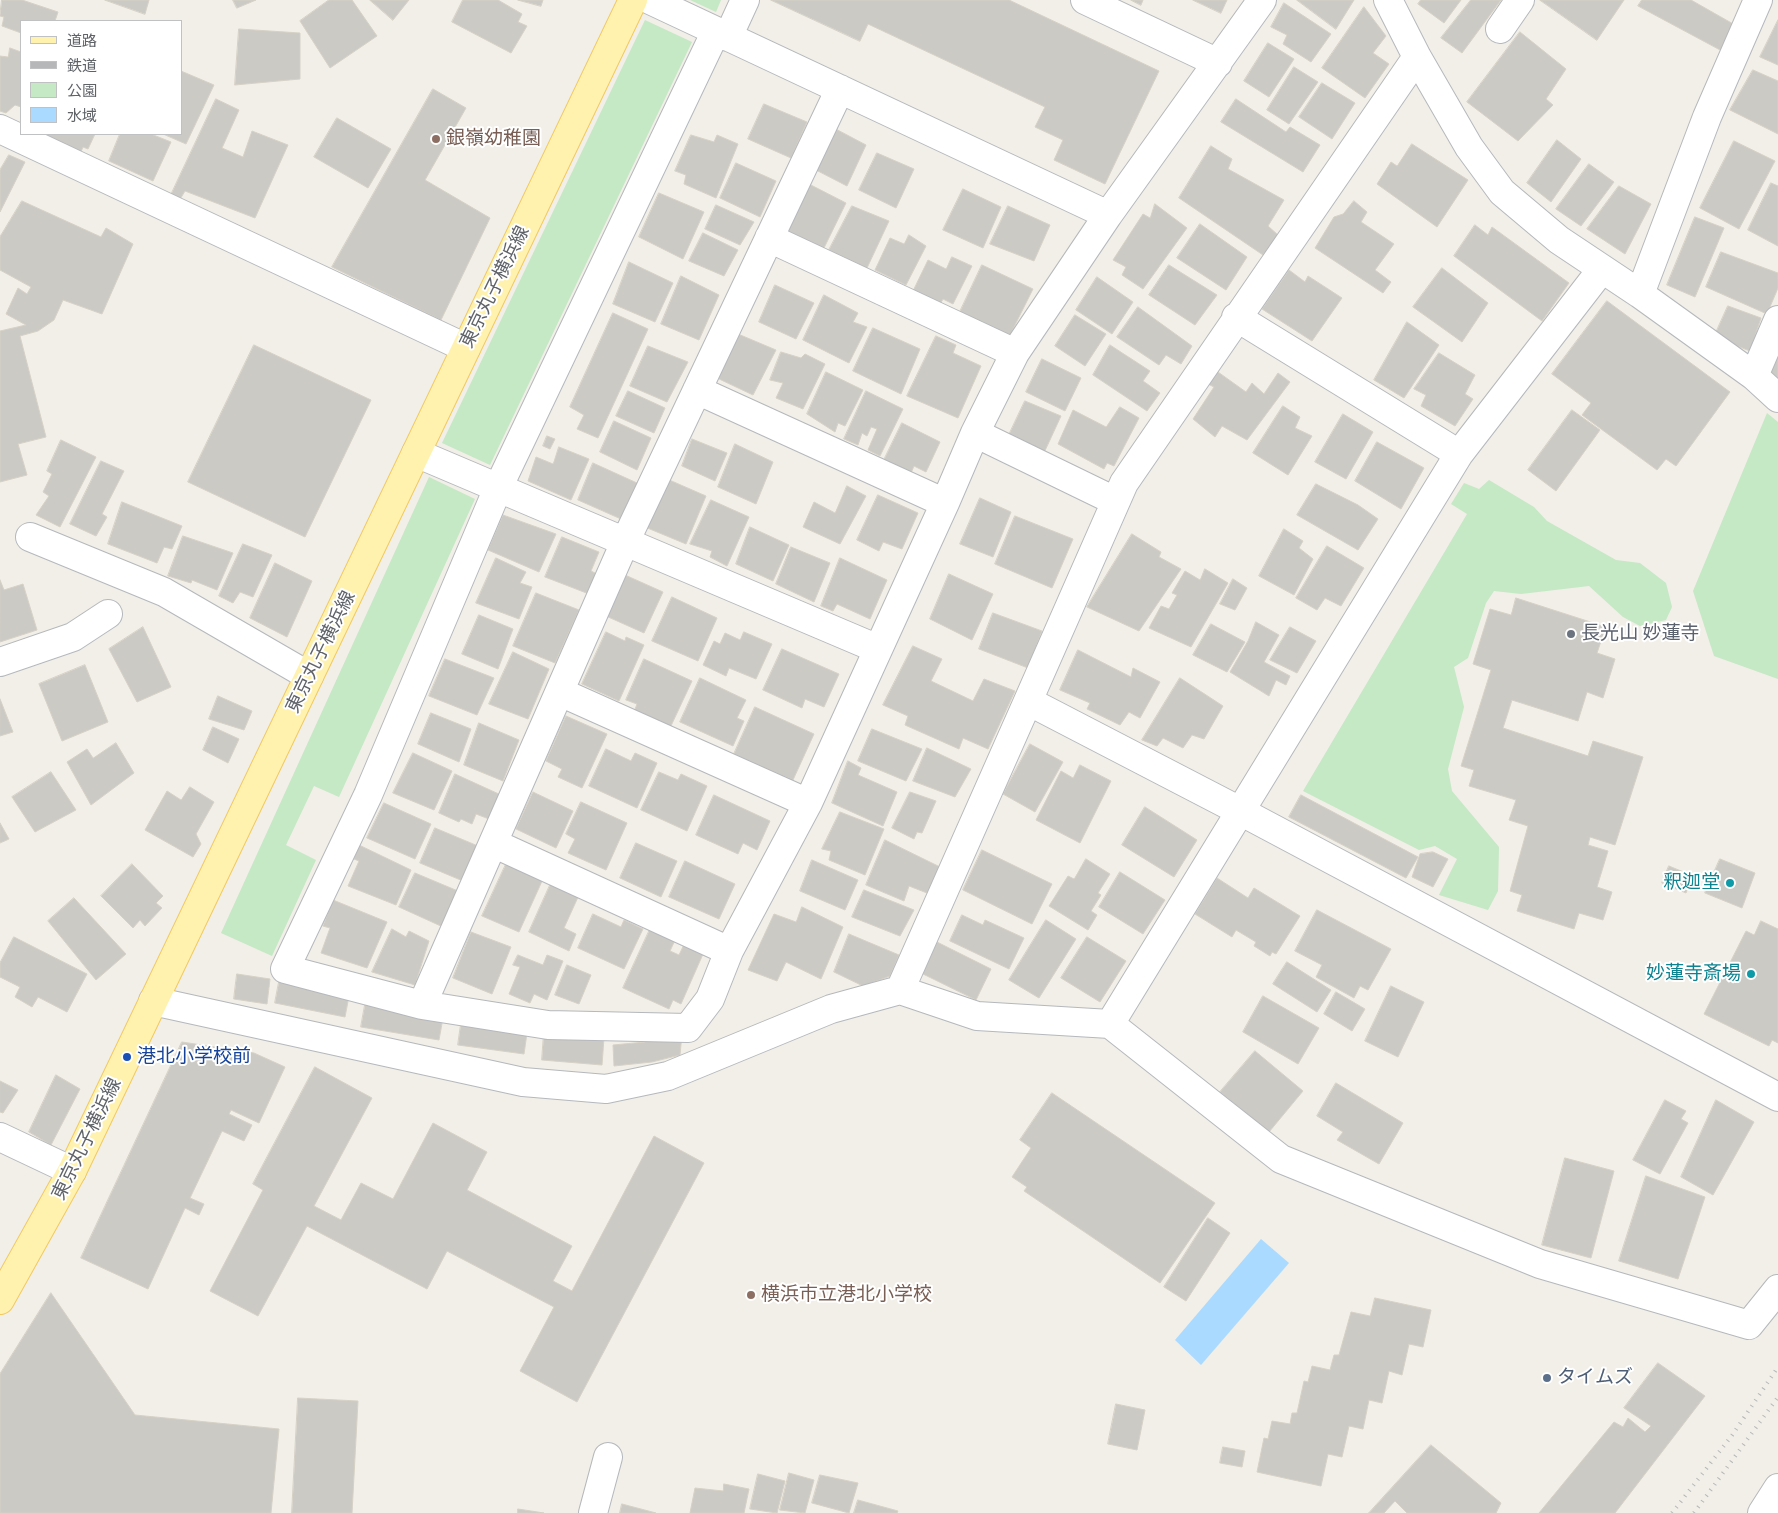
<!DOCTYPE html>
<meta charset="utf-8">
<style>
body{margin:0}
#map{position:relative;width:1778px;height:1513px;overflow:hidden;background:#f1efe8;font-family:Karla,"Noto Sans JP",sans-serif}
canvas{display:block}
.legend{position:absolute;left:20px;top:20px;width:162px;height:115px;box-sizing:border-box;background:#fff;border:1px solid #bfc1c3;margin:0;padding:6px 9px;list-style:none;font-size:15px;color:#5f6368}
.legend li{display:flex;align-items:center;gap:10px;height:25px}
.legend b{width:25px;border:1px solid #bfc1c3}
</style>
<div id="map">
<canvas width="1778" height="1513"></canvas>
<ul class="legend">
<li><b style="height:6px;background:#fff2af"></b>道路</li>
<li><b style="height:6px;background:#b6b7b8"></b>鉄道</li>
<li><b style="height:14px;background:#c5e8c5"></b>公園</li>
<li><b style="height:14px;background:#aadaff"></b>水域</li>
</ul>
</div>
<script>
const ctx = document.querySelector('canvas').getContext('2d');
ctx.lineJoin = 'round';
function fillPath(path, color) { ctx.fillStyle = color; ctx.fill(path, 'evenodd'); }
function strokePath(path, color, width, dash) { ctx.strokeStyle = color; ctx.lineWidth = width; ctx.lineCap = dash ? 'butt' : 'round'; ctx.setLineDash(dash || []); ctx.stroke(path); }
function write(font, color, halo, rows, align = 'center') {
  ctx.font = font + ' Karla,"Noto Sans JP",sans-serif'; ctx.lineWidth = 4; ctx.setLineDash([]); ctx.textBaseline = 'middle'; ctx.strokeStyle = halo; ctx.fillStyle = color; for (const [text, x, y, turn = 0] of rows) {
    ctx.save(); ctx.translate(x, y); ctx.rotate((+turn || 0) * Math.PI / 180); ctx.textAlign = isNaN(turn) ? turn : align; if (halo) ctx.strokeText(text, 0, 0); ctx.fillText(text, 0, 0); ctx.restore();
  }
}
const green = new Path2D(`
 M690 0H721L716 12Z
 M645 20 692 42 490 465 442 443Z
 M1767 413 1778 422V679L1714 656 1693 591Z
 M429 477 475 499 339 797 314 786 286 845 316 860 272 956 221 933Z
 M1489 480 1534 507 1547 521 1616 560 1640 563 1666 583 1672 607 1666 620 1640 626 1623 617 1589 586 1521 594 1494 591 1486 603 1468 658 1454 667 1464 707 1448 769 1452 791 1499 847 1498 891 1488 910 1439 895 1457 859 1435 846 1419 850 1303 791 1467 514 1451 504 1464 483 1479 489Z`);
const water = new Path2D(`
 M1261 1239 1289 1263 1201 1365 1175 1340Z`);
const building = new Path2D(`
 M2 0H22L58 12 55 21H21V33L2 26 4 17 0 16Z
 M105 0H149L145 14Z
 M233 0H256L237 8Z
 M329 0H352L377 36 330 68 300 21Z
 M370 0H409L393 20Z
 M463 0H498L522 14 518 22 527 26 511 53 452 22Z
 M518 0H543L541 6Z
 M771 0H1009L1159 71 1105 184 1054 160 1063 140 1035 127 1045 107 868 24 860 41Z
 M1131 0H1143L1141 5Z
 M1193 0H1227L1221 13Z
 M1297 0H1354L1336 29Z
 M1421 0H1461L1444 23 1418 4Z
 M1471 0H1501L1462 53 1441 38Z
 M1540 0H1624L1597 40Z
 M1642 0H1691L1735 25 1722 51 1638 6Z
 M1284 3 1331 34 1311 62 1283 44 1287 35 1271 27Z
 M1364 7 1386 36 1373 53 1389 64 1365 98 1322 68Z
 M1778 20V65L1760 57Z
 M239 29 300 33V79L235 85Z
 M1520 32 1566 69 1546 99 1553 105 1518 141 1467 102Z
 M1268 43 1294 59 1269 97 1244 81Z
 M10 48 21 52V107L15 105 6 113 0 111V56L8 57Z
 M1294 67 1318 82 1289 124 1267 110Z
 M1753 70 1778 81V134L1730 110Z
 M181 71 214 85 186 144 163 134H181Z
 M1322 83 1355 103 1332 139 1299 117Z
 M433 89 466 108 425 180 490 218 441 320 332 267Z
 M216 99 239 110 222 148 243 157 252 131 288 145 255 218 185 191 179 201 170 197Z
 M1236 99 1286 132 1290 127 1320 145 1303 172 1221 122Z
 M764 104 807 122 791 158 748 139Z
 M337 118 391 149 368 188 314 157Z
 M832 127 866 145 847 186 814 169Z
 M38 134H95L88 149 83 147 80 154Z
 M120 134H151L171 142 153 181 109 161Z
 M691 135 714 142 717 135 738 144 716 198 684 184 686 175 675 171Z
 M1557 140 1581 159 1551 202 1527 183Z
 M1734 141 1775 161 1739 229 1700 208Z
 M1412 144 1468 180 1437 227 1377 184 1391 162 1397 166Z
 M1211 146 1232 159 1228 169 1284 200 1268 226 1278 235 1263 255 1179 198Z
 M877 153 914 169 896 208 859 190Z
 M9 155 25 162 0 212V170Z
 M736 163 776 181 760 217 720 198Z
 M1589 164 1614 182 1581 226 1556 209Z
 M807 183 846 203 823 250 783 233Z
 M1771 183 1778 186V246L1748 230Z
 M1619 186 1651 204 1625 254 1587 229Z
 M963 189 1001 207 983 248 943 230Z
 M659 193 704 212 683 259 639 237Z
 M22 201 101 237 106 228 133 244 102 314 63 300 54 320 38 331 20 336 46 437 18 444 27 475 0 482V331L26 325 6 314 18 288 27 294 31 287 0 270V237Z
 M1354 201 1367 212 1361 222 1394 244 1375 270 1391 282 1383 293 1315 248 1334 217 1343 214Z
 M1155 204 1187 228 1143 289 1122 275 1126 267 1113 260 1143 214 1150 218Z
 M716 205 754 222 740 245 705 229Z
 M852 206 889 221 867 268 829 250Z
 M1008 206 1050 225 1034 261 990 244Z
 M1695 217 1724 228 1695 297 1667 285Z
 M1200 224 1247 257 1226 290 1177 258Z
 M1475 225 1488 235 1492 227 1569 283 1542 321 1454 256Z
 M703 233 738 250 724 276 689 261Z
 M909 235 926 246 906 285 875 270 890 238 904 244Z
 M1721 252 1778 273V288L1767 314 1706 287Z
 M952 257 972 266 953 304 943 299 939 306 912 293 928 260 946 269Z
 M629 262 673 283 655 322 613 304Z
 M982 265 1033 289 1008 339 958 316Z
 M1169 265 1217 295 1195 325 1149 295Z
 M1442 268 1488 303 1462 342 1413 307Z
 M1289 270 1305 282 1308 276 1342 298 1312 341 1262 309Z
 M681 276 719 295 699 340 661 324Z
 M1097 277 1133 302 1112 334 1076 310Z
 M775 285 814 303 796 339 759 322Z
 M824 295 858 313 853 322 867 327 849 363 803 340Z
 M1607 301 1730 392 1676 466 1666 459 1657 470 1582 415 1591 403 1552 374Z
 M1728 306 1761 318 1750 351 1714 337Z
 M1138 307 1192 346 1181 364 1166 355 1159 365 1117 337Z
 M613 313 648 329 598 438 577 429 584 415 570 407Z
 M1075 315 1106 334 1085 366 1055 346Z
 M1407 322 1439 345 1404 398 1374 380Z
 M873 328 920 349 901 394 853 371Z
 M738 334 776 350 753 395 717 378Z
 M936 336 956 345 953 353 981 366 958 418 907 396Z
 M254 345 371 400 305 537 188 482Z
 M1110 345 1150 371 1143 381 1160 393 1147 411 1093 375Z
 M648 346 688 362 667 402 630 386Z
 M781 352 801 358 805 354 825 364 803 409 776 398 783 383 770 380Z
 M1778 352V379L1770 376Z
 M1439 353 1475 375 1465 394 1473 399 1455 426 1421 406 1426 395 1414 389Z
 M1042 359 1081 378 1065 411 1026 392Z
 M826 372 863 390 845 426 838 423 835 432 807 414Z
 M1218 372 1246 392 1252 383 1264 394 1278 373 1290 382 1247 440 1222 426 1215 437 1193 419 1214 387 1208 384Z
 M628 391 665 408 654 433 616 416Z
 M866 391 903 409 880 456 868 450 877 429 871 427 867 436 862 433 858 445 844 439Z
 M1025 401 1061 416 1043 455 1007 439Z
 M1283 406 1300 417 1295 428 1312 436 1288 475 1253 453Z
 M1120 407 1139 418 1114 466 1107 463 1104 469 1058 444 1073 410 1106 427Z
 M1572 410 1600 430 1556 491 1528 470Z
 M1343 414 1373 432 1346 479 1315 462Z
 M614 421 651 438 637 470 600 452Z
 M902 423 940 442 926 472 914 466 911 473 884 460Z
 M547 436 555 439 550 449 543 446Z
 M692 439 727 453 715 481 682 466Z
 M61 440 96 457 60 527 36 515 49 496 43 492 52 474 47 471Z
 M1377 442 1424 468 1401 509 1355 481Z
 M735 444 773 462 756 504 718 487Z
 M559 447 589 459 571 500 528 481 536 457 553 464Z
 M101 461 124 471 102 514 107 517 96 536 70 524Z
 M593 463 637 483 621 519 578 500Z
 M667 479 706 496 686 544 645 527Z
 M1316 484 1358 505 1378 519 1358 550 1297 515Z
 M847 486 866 496 840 544 803 527 814 502 835 513Z
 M878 495 918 513 902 549 883 542 879 551 857 540Z
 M980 498 1011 512 993 557 960 544Z
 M711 500 749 517 727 566 710 557 712 551 690 544Z
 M122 502 182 526 172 549 164 547 157 563 108 544Z
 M503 515 556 534 539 572 488 550Z
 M1015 516 1073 539 1052 588 995 564Z
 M750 527 789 545 773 581 736 564Z
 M1284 529 1303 541 1299 548 1313 559 1294 595 1259 576Z
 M1132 534 1161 552 1159 557 1181 569 1139 631 1087 607Z
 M183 536 233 553 217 590 192 580 191 583 168 576Z
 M562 537 599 552 591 571 597 574 589 594 545 577Z
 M243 544 272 555 253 597 240 592 233 603 219 596Z
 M1327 546 1364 568 1341 606 1325 598 1317 610 1296 598Z
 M791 547 830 563 814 602 776 584Z
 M496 558 526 572 520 583 532 587 519 619 476 603Z
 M840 558 887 580 870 619 837 604 833 611 821 606Z
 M275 563 312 581 287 637 250 618Z
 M1205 569 1228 583 1191 647 1149 628 1161 606 1169 609 1177 595 1172 593 1185 571 1200 580Z
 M949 574 993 594 972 640 930 619Z
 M625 575 663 592 644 633 606 616Z
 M1233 579 1247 588 1235 610 1220 604Z
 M0 580 4 590 23 584 37 630 0 642Z
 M536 593 579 610 555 663 513 646Z
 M672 597 717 618 698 661 652 641Z
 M1516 598 1606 627 1597 653 1615 659 1603 698 1587 692 1578 721 1512 700 1503 728 1588 756 1593 741 1643 757 1615 845 1590 837 1588 845 1608 851 1597 887 1612 892 1603 920 1579 913 1574 929 1517 911 1522 895 1510 891 1528 826 1509 820 1516 800 1469 786 1474 770 1461 766 1491 670 1473 664 1490 609 1511 615Z
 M993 613 1042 631 1028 668 979 649Z
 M479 615 513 629 498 669 462 654Z
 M1256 622 1279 635 1264 662 1290 676 1286 685 1276 680 1269 696 1230 672 1248 641Z
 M1211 624 1245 642 1227 672 1193 655Z
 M143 627 171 687 137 702 109 649Z
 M1290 627 1316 641 1297 673 1270 660Z
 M606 632 625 641 626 637 644 645 619 701 582 684Z
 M744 632 772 644 756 679 729 668 726 676 703 665 714 641 720 644 725 633 740 640Z
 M913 646 942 659 931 681 973 701 984 679 1015 691 988 749 963 738 959 749 905 725 908 716 883 705Z
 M782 649 839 674 824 707 805 699 802 708 763 690Z
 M1078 650 1131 677 1133 668 1160 682 1140 718 1129 712 1120 725 1087 709 1090 703 1060 690Z
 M513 652 549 669 528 719 489 704Z
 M445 659 494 678 477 715 429 696Z
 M644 659 692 681 670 728 634 712 637 704 626 700Z
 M85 665 108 722 62 741 39 684Z
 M700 678 746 700 737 718 744 721 733 746 680 722Z
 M1180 678 1223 706 1204 739 1192 735 1183 748 1163 738 1157 746 1142 740Z
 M218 696 252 711 244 730 209 719Z
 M0 699 13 732 0 736Z
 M755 707 814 734 793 780 734 754Z
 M431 713 471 729 459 762 418 744Z
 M566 716 607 734 582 788 558 777 562 769 546 761Z
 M479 723 519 740 503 781 464 765Z
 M213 727 239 739 228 763 203 750Z
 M872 729 922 749 906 781 858 761Z
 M116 743 134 773 91 805 67 762 87 749 93 758Z
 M1030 744 1063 762 1035 812 1003 794Z
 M927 748 971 769 955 797 913 781Z
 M606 749 631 761 635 753 657 763 637 808 589 786Z
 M413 753 452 771 434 810 393 793Z
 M848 761 861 768 858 775 897 792 883 826 832 803Z
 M1080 765 1111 781 1080 843 1036 820 1061 771 1073 778Z
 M51 772 76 810 35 832 12 797Z
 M659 772 678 780 681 774 707 786 687 831 641 810Z
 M455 774 501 795 489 819 476 814 472 824 461 819 459 822 439 813Z
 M190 787 214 802 196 834 201 844 193 857 145 830 167 791 181 800Z
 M533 792 573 811 556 848 516 829Z
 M910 792 936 801 922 833 917 832 914 839 892 828Z
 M714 795 770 821 757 850 743 843 738 854 696 835Z
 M1301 795 1418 857 1406 878 1289 817Z
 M581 802 627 823 606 870 568 853 575 839 566 834Z
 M384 803 431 824 415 859 367 838Z
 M1145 807 1197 840 1174 877 1122 845Z
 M840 812 884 829 865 875 829 860 831 851 822 849Z
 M0 823 9 839 0 843Z
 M435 828 478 846 463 881 420 863Z
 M885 840 940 867 927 893 909 886 904 901 866 885Z
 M636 843 677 861 661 897 620 878Z
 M359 845 411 870 396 905 348 886 359 861 354 859Z
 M982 850 1052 884 1032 924 963 890Z
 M1433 852 1448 859 1433 887 1412 877 1420 854Z
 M1086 859 1110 874 1098 893 1101 895 1091 911 1097 915 1088 930 1049 906 1068 876 1074 879Z
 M1720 859 1755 873 1742 908 1705 893Z
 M812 860 858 880 845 910 800 891Z
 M685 861 735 884 719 919 669 897Z
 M507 862 543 879 519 932 482 916Z
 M132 864 163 896 156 903 162 908 145 926 140 920 133 928 101 896Z
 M1669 866 1693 876 1686 893 1662 883Z
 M1120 872 1165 900 1143 934 1099 907Z
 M415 873 458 891 443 927 399 907Z
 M1217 878 1248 898 1254 888 1300 916 1276 954 1272 952 1270 956 1254 946 1256 942 1236 930 1232 937 1195 914Z
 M551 883 579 895 564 928 576 934 569 951 529 932Z
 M864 890 914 910 900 936 852 917Z
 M74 898 126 954 96 980 48 921Z
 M333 900 387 922 367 968 321 953 330 928 323 926Z
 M802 907 843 927 821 979 786 962 777 981 748 970 774 914 796 922Z
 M1317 910 1391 949 1368 990 1360 986 1354 998 1316 977 1322 965 1295 951Z
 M593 914 621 927 624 920 643 929 624 969 578 948Z
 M962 915 983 925 985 920 1024 938 1009 969 950 941Z
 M1046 920 1076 939 1039 998 1009 980Z
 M1761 921 1778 929V1043L1772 1040 1769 1046 1704 1014 1746 931 1754 935Z
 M651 927 676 938 670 951 679 955 688 936 707 945 681 1004 673 1000 669 1009 623 988Z
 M392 929 406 937 409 931 429 941 415 985 372 972Z
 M471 932 511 947 492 994 453 978Z
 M849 934 899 955 890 976 863 986 834 972Z
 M14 937 87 974 67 1012 38 997 32 1007 15 997 20 987 0 977V963Z
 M1087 937 1126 961 1100 1002 1061 978Z
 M937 942 991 969 976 1000 921 973Z
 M518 955 543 965 547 955 563 961 547 1000 534 994 530 1003 509 994 520 967 513 965Z
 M1287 962 1331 990 1317 1012 1273 984Z
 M567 965 591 975 579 1004 555 995Z
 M237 974 270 979 267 1004 234 999Z
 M279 982 349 996 345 1017 275 1003Z
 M1391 986 1424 1002 1398 1057 1365 1041Z
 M1336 992 1365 1009 1352 1031 1324 1014Z
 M1263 996 1319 1028 1298 1064 1243 1032Z
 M365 1005 443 1018 439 1040 361 1027Z
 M461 1024 527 1033 524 1054 458 1045Z
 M544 1033 604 1038 602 1065 542 1060Z
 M644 1033 682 1034 680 1055 652 1062 614 1066 613 1045 645 1042Z
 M182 1042 254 1053 285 1067 259 1123 231 1110 229 1114 252 1125 244 1141 222 1131 190 1198 204 1204 199 1215 185 1208 148 1289 81 1258Z
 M1255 1051 1303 1091 1269 1132 1220 1092Z
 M315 1067 372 1098 314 1206 341 1220 361 1183 393 1199 433 1123 487 1152 467 1190 572 1246 553 1281 572 1291 654 1136 704 1163 577 1402 520 1371 554 1307 447 1251 427 1289 307 1226 258 1316 210 1291 263 1190 253 1184Z
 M56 1075 80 1089 51 1145 29 1132Z
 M0 1081 18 1090 3 1113 0 1112Z
 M1336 1083 1403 1123 1379 1164 1337 1140 1343 1132 1317 1116Z
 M1052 1093 1215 1203 1160 1283 1024 1191 1027 1187 1012 1177 1031 1148 1020 1140Z
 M1665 1100 1686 1111 1681 1119 1688 1123 1660 1174 1633 1160Z
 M1716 1100 1754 1122 1713 1195 1681 1177Z
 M1565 1158 1614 1171 1591 1258 1542 1245Z
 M1646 1176 1705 1197 1678 1279 1619 1261Z
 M1208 1218 1230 1233 1186 1301 1164 1287Z
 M51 1293 135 1415 279 1429 271 1513H0V1374Z
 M1375 1298 1431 1310 1423 1347 1409 1344 1402 1375 1389 1371 1382 1403 1369 1400 1363 1429 1349 1426 1342 1457 1328 1454 1321 1486 1257 1472 1264 1438 1268 1439 1272 1421 1290 1424 1292 1413H1297L1304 1381 1308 1382 1312 1366 1330 1370 1334 1355H1339L1351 1312 1370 1316Z
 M1658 1363 1705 1396 1615 1513H1539L1614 1422 1623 1427 1628 1418 1645 1432 1651 1426 1624 1408Z
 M298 1398 358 1401 352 1513H292Z
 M1116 1404 1145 1410 1137 1450 1108 1444Z
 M1431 1445 1501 1503 1496 1513H1407L1395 1501 1384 1513H1369Z
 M1223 1447 1245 1451 1242 1467 1220 1463Z
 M789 1473 814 1480 805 1513 780 1510Z
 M758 1474 785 1481 777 1513 750 1509Z
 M820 1475 858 1483 849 1513 812 1503Z
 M724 1484 749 1489 744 1513H690L695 1488 723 1491Z
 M858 1500 898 1511 897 1513H854Z
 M622 1504 656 1513H620Z
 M518 1509 544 1513H518Z`);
const minor = new Path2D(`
 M650 0 1108 215
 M1085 0 1218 63
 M1388 0 1417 57 1469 147 1502 192 1559 240 1640 294 1754 376 1778 398
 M1500 29 1520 0
 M728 37 745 0
 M840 89 625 542 493 843 729 951 808 803 945 503 975 433 1015 353 1108 215 1262 0
 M0 129 466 348
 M769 238 1015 353
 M1640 294 1707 117 1758 0
 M1236 317 1459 454 1602 269
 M1754 376 1778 320
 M697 390 945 503
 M975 433 1115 501
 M416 453 878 649
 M30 537 164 592 309 676
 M0 662 73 637 108 614
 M560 692 808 803
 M1028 701 1124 483 1417 57
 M493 843 422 1005 548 1025 688 1028 710 999 729 951
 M900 990 1028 701 1240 811 1778 1097
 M153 1001 523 1082 606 1089 668 1076 831 1009 900 990 977 1016 1110 1024 1281 1159 1540 1264 1749 1325 1778 1289
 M422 1005 285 969 368 795 498 488 716 31
 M1110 1024 1459 454
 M0 1137 72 1171
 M593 1513 608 1457
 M1762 1513 1778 1488`);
const major = new Path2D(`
 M0 1300 72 1171 633 0`);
const rail = new Path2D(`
 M1672 1513 1733 1434 1778 1367
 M1694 1513 1778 1397`);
const markers = [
 [436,139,5,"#8d6e63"],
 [1571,634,5,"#6b7280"],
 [1730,883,5,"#0f9aa8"],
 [1751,974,5,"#0f9aa8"],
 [127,1057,5,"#1a4fb4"],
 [751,1295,5,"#8d6e63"],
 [1547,1378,5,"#5c6f8a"]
];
const educationNames = [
 ["銀嶺幼稚園",446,139],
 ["横浜市立港北小学校",761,1295]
];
const streetNames = [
 ["東京丸子横浜線",495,287,-64],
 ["東京丸子横浜線",321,652,-64],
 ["東京丸子横浜線",87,1139,-64]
];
const worshipNames = [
 ["長光山 妙蓮寺",1581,634]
];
const cultureNames = [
 ["釈迦堂",1720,883],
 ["妙蓮寺斎場",1741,974]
];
const transitNames = [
 ["港北小学校前",137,1057]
];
const serviceNames = [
 ["タイムズ",1557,1378]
];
fillPath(green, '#c5e8c5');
fillPath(water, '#aadaff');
fillPath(building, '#cccac5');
strokePath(building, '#d6d1c6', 1);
strokePath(minor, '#b5b8bc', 30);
strokePath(major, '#f2c960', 30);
strokePath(minor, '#fff', 28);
strokePath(major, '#fff2af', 28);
strokePath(rail, '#b6b7b8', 4, [1, 6]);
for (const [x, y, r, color] of markers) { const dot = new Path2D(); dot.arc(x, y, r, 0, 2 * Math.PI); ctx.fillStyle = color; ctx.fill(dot); strokePath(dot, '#fff', 2); }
write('19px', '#785e54', '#fff', educationNames, 'left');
write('19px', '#5f6368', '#fff', streetNames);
write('19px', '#5b616d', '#fff', worshipNames, 'left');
write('19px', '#0d838f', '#fff', cultureNames, 'right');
write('19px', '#164399', '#fff', transitNames, 'left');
write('19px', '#4e5e75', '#fff', serviceNames, 'left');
</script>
